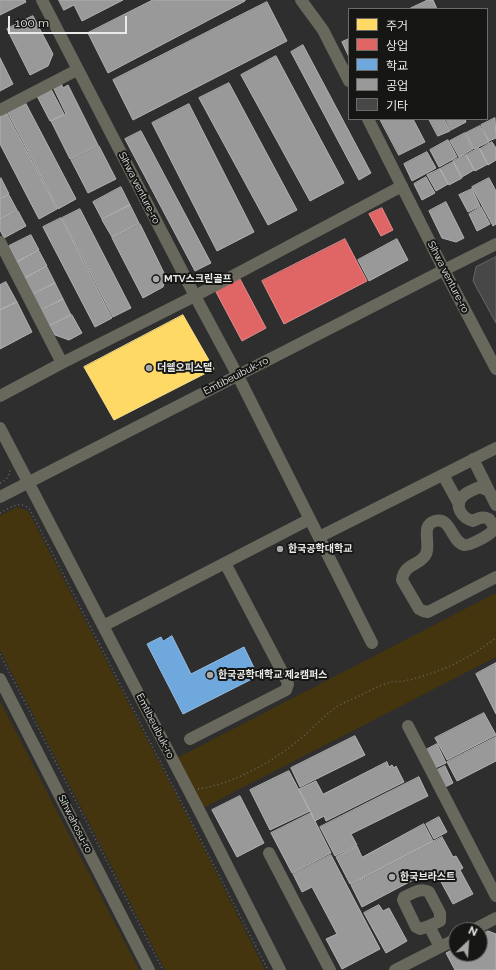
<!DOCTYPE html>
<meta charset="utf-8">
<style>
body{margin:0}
#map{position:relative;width:496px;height:970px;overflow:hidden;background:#2d2e2d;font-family:Raleway,"Noto Sans KR",sans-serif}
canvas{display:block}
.legend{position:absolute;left:348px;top:8px;width:140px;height:112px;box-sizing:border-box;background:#161715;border:1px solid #6b6c6a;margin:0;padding:5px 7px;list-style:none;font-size:12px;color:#eaebe9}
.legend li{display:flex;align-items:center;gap:8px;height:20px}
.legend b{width:20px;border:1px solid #6b6c6a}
.north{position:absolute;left:448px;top:922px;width:40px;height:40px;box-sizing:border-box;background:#161715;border:1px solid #6b6c6a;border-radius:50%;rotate:25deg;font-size:11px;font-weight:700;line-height:16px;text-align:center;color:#eaebe9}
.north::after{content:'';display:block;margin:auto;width:14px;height:18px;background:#a8a9a7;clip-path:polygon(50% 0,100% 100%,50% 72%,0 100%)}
.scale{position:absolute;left:8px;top:16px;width:119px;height:18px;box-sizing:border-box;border:2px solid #eaebe9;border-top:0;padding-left:5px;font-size:12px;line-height:14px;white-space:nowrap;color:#eaebe9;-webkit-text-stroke:3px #161715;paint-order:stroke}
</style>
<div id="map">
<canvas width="496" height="970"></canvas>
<ul class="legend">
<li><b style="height:11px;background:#ffd966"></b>주거</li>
<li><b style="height:11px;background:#e06666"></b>상업</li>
<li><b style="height:11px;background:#6fa8dc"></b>학교</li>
<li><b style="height:11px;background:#999"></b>공업</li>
<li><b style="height:11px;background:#464746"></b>기타</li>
</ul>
<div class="north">N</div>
<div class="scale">100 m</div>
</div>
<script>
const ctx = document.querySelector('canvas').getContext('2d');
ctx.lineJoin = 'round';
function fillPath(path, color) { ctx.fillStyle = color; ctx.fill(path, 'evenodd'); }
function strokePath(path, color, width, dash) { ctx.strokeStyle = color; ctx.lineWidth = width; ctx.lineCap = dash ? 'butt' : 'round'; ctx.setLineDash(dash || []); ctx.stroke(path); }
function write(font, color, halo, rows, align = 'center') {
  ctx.font = font + ' Raleway,"Noto Sans KR",sans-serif'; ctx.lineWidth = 4; ctx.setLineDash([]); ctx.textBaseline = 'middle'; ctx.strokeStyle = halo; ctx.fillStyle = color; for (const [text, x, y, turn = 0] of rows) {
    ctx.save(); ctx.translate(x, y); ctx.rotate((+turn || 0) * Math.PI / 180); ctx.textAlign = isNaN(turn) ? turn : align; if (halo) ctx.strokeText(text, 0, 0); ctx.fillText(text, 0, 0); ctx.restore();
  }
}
const green = new Path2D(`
 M17 507 28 511 197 835 265 970H165L0 650V516Z
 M496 593V657L199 810 173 760Z
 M0 701 139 970H0Z`);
const homes = new Path2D(`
 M183 315 214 369 114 420 84 367Z`);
const shops = new Path2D(`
 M382 208 393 230 381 236 369 214Z
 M345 239 367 281 284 324 262 281Z
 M240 279 266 328 242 341 216 292Z`);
const schools = new Path2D(`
 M172 636 191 674 244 647 258 676 183 714 147 644 161 637 163 641Z`);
const industry = new Path2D(`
 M0 0H25L26 2 0 15Z
 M59 0H123L82 21 74 5 64 10Z
 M153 0H245V1L108 73 88 33Z
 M428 0H433L437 9H409Z
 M267 2 287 41 133 120 113 80Z
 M33 16 53 54 48 66 30 75 7 29Z
 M349 39V57L342 42Z
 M303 45 371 173 359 180 291 52Z
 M276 56 344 183 310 201 241 75Z
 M0 58 13 84 0 91Z
 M61 83 63 88 68 85 98 145 70 159 51 121 66 114 53 87Z
 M229 83 297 210 268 225 199 98Z
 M50 87 64 114 50 121 36 94Z
 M24 100 76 199 58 209 6 109Z
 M189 104 254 232 217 251 152 123Z
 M5 110 57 209 39 219 0 144V112Z
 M495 118 496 138 489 141 481 125Z
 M380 119H413L425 142 399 155Z
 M429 119H444L450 131 438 136Z
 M446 119H465L466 122 451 130Z
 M480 126 489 142 474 149 466 133Z
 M141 131 211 263 195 271 125 139Z
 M465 133 473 149 459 157 450 141Z
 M448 140 457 157 439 167 430 150Z
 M492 142 496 148V160L488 165 480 149Z
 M99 146 116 179 88 193 71 160Z
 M479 148 488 164 475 171 466 155Z
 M427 152 436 168 412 181 404 164Z
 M466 155 474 170 462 177 453 161Z
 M453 162 462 178 449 185 440 169Z
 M440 169 448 184 436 191 427 175Z
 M426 177 435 193 422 200 414 184Z
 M1 178 9 194 0 199V179Z
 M489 178 496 191V224L493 226 472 187Z
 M121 187 130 205 102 219 93 202Z
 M472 189 480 206 468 212 459 195Z
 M9 195 17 210 0 219V200Z
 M446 202 464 238 456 242 442 238 429 211Z
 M130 205 139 223 112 237 102 220Z
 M481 207 490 224 477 231 469 214Z
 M80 209 131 308 113 317 62 218Z
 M18 211 26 226 4 238 0 230V220Z
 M61 218 112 318 95 327 43 227Z
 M140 224 166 277 163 287 143 298 112 238Z
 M31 235 39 250 17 262 9 246Z
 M397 239 408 260 369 281 358 260Z
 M39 251 47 266 25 278 17 262Z
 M47 267 55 283 33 294 25 278Z
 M6 282 17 302 0 310V285Z
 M55 283 63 299 41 310 33 295Z
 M63 299 71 315 49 326 42 311Z
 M17 302 32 332 0 349V310Z
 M72 315 82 333 69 340 55 335 50 326Z
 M496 663V714L476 674Z
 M484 713 496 735 447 760 435 738Z
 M355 736 365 755 300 787 291 768Z
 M496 737V761L457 781 447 762Z
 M437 744 446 763 433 769 424 751Z
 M387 762 389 767 392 765 394 768 396 766 404 782 326 821 324 816 315 821 299 789 316 781 323 794Z
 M445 766 453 783 445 787 437 770Z
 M289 771 310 811 270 830 250 790Z
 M419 777 428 796 351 834 357 845 335 856 320 827Z
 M240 796 264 843 237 857 212 810Z
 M311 813 331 853 292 873 271 833Z
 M439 817 447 832 434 839 426 824Z
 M424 824 433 841 350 884 336 857 357 846 362 857Z
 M442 837 453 857 456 856 463 868 460 870 473 894 453 904 434 869 362 907 351 885Z
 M331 855 380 949 342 969 326 939 337 934 312 887 302 892 293 874Z
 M379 905 383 911 389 908 407 941 386 953 364 913Z
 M488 931 496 934V970H455L446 953 456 948V954H480V936Z`);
const building = new Path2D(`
 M496 257V323L473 281 476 267Z`);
const path = new Path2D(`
 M0 483C6 480 10 477 10 469
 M0 513C10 508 21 499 30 510L268 970
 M0 654 163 970
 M198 789C233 784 275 761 301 738 314 728 324 715 338 706 344 702 351 700 357 697 368 692 379 685 391 682 395 681 399 682 403 681 412 680 423 676 432 673 456 665 476 653 496 638`);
const minor = new Path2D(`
 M42 0 195 296 238 376 372 643
 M301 0 323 30 349 81
 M0 110 77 70
 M368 119 444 270 496 369
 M0 242 62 363
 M0 396 62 363 195 296 402 186
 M0 428 201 814 280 970
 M473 459 496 505
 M443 475 459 504
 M489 491 480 487C475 489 467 492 463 496 453 506 462 518 473 521 479 518 483 516 489 519 491 522 495 526 493 530 491 535 469 546 464 545 451 541 451 517 435 521 420 525 431 544 426 554 420 566 404 563 402 580L419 609 423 611 428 612 496 577
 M0 497 444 270 496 244
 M319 537 496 448
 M103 626 310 519
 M0 679 149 970
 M408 726 496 896
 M190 739 286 690 288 684 287 681 225 563
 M269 853 330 970
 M429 926 420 929 416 927 403 900 404 897C412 894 420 887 429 892L440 913V921L429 926 440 947
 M473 930 496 918
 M395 970 456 939`);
const markers = [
 [156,279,4,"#a8a9a7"],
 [149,368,4,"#a8a9a7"],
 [280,549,4,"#a8a9a7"],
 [210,675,4,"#a8a9a7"],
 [392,877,4,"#a8a9a7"]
];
const streetNames = [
 ["Sihwa venture-ro",139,188,63],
 ["Sihwa venture-ro",448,277,63],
 ["Emtibeuibuk-ro",236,376,-27],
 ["Emtibeuibuk-ro",155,726,63],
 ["Sihwahosu-ro",75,824,63]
];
const poiNames = [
 ["MTV스크린골프",164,279],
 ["더웰오피스텔",157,368],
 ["한국공학대학교",288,549],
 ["한국공학대학교 제2캠퍼스",218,675],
 ["한국브라스트",400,877]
];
fillPath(green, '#44350e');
fillPath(homes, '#ffd966');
strokePath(homes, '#f9de8d', 1);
fillPath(shops, '#e06666');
strokePath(shops, '#e38e8d', 1);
fillPath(schools, '#6fa8dc');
strokePath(schools, '#94bce0', 1);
fillPath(industry, '#999');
strokePath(industry, '#b1b2b1', 1);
fillPath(building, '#464746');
strokePath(building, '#666766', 1);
strokePath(path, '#676862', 1.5, [1, 3]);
strokePath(minor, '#68685d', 12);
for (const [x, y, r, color] of markers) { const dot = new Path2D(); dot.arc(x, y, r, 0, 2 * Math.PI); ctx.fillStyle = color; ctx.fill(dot); strokePath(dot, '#161715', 1.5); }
write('10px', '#eaebe9', '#161715', streetNames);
write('bold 10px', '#eaebe9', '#161715', poiNames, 'left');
</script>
